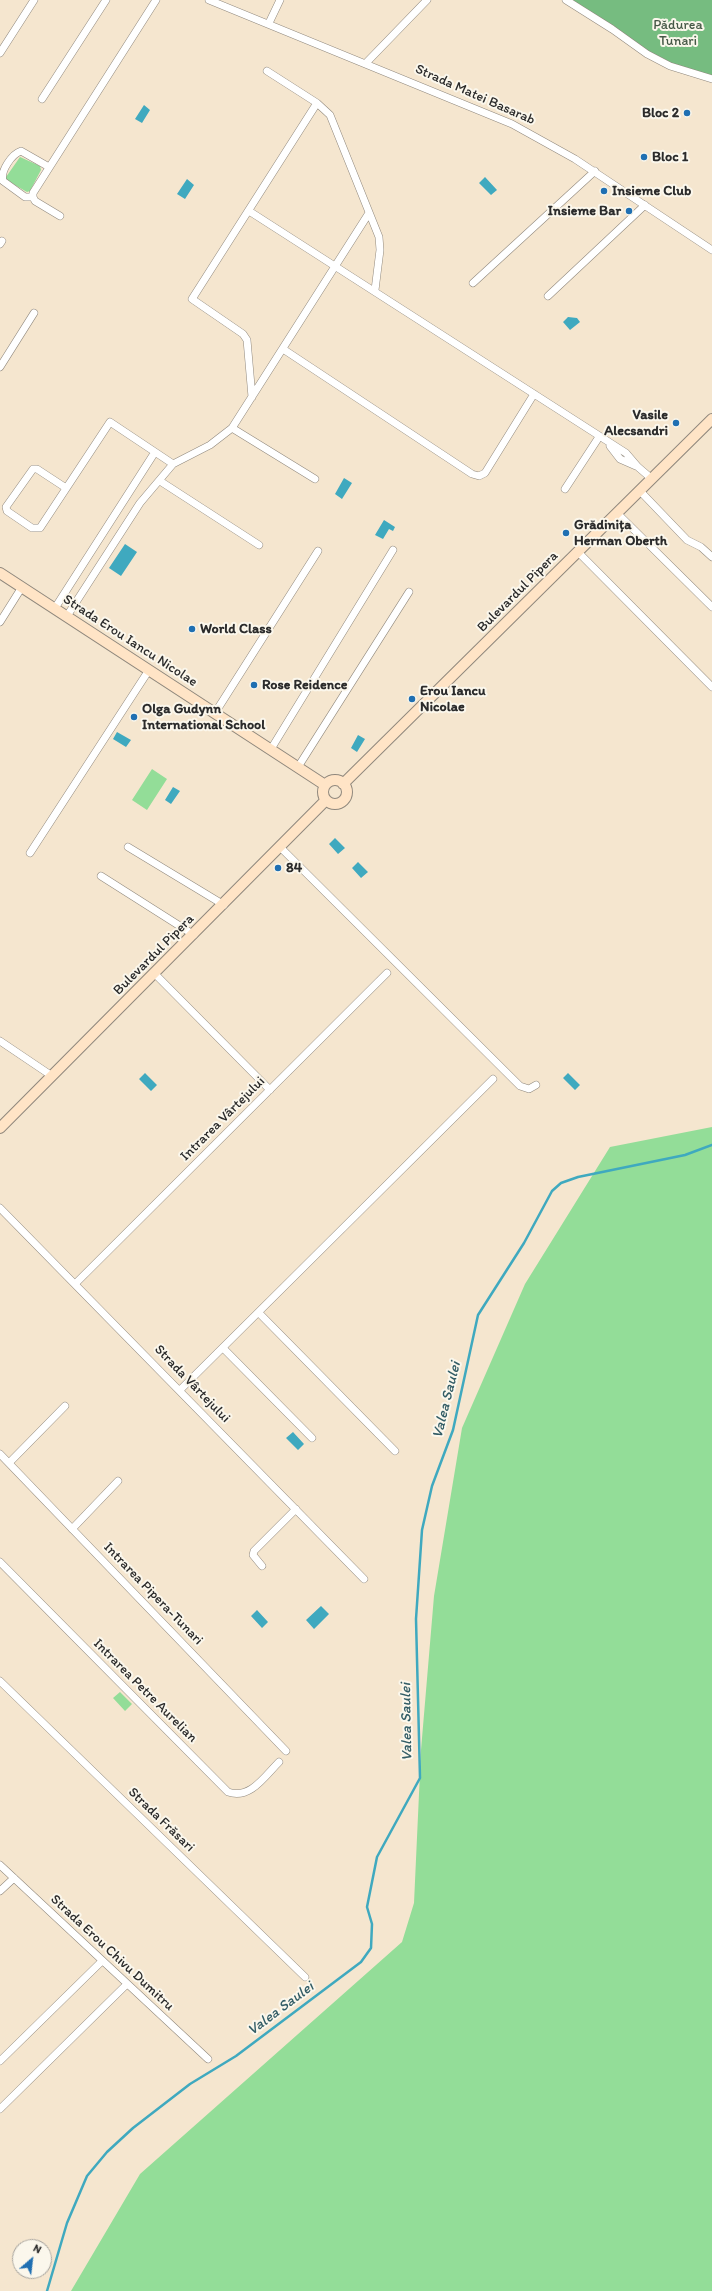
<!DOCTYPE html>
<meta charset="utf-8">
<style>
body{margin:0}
#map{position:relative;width:712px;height:2291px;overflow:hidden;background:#f5e6cf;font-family:Itim,sans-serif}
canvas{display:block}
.north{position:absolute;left:12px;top:2239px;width:40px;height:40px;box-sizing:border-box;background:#fbf7ec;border:1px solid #a8a59f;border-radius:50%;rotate:28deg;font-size:11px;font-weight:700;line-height:16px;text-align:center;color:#2b2b2b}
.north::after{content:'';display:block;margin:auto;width:14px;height:18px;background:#1f6fb2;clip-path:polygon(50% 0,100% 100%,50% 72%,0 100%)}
</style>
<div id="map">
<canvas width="712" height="2291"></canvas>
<div class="north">N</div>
</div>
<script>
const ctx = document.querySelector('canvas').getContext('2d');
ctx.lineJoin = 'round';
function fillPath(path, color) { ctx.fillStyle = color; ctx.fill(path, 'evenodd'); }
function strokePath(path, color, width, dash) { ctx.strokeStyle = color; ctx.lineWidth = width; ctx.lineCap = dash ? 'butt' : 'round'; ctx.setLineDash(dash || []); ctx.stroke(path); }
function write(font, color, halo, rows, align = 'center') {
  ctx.font = font + ' Itim,sans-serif'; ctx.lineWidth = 4; ctx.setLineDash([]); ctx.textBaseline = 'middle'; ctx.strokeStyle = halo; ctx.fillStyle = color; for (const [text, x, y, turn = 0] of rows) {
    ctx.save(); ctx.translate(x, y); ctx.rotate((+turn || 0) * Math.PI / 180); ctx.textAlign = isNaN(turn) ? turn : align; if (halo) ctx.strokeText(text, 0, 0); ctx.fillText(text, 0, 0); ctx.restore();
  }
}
const green = new Path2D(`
 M20 157 40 166 41 170 30 191 27 192 6 180V177Z
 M152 769 167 779 147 810 132 800Z
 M712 1127V2291H71L140 2174 402 1942 414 1903 421 1750 434 1596 462 1428 525 1284 610 1147Z
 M120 1692 132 1704 125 1711 113 1698Z`);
const forest = new Path2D(`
 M566 0H712V79L670 66Z`);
const water = new Path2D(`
 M144 105 150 110 142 123 135 119Z
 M485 177 497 190 491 195 479 183Z
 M187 179 194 185 185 199 177 194Z
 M568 317 577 318 580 322 570 330 563 322Z
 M344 478 352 483 342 499 335 494Z
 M384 520 395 527 393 531 389 529 383 539 375 535Z
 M125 544 137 552 121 576 109 568Z
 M117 732 131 740 126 747 113 739Z
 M358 735 365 739 357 752 351 748Z
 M173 787 180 791 171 804 165 800Z
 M335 838 345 848 338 854 329 844Z
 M358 862 368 872 361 878 352 868Z
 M145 1073 157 1085 151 1091 139 1079Z
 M568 1073 580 1085 575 1090 563 1078Z
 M293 1432 304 1444 298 1450 286 1438Z
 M321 1606 329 1614 314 1629 306 1620Z
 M257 1610 268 1622 262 1628 251 1616Z`);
const stream = new Path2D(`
 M47 2291 67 2223 87 2176 107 2152 133 2128 190 2084 236 2056 361 1962 371 1948 372 1924 367 1907 377 1857 420 1778 416 1619 422 1530 432 1486 453 1430 478 1315 524 1243 552 1191 561 1183 578 1177 685 1155 712 1145`);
const street = new Path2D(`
 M209 0 512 124 575 159 712 250
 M566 0 612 29 647 54 670 66 712 79
 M269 23 280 0
 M0 53 34 0
 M366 63 427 0
 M267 71 317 103 330 115 379 237 380 250 375 290
 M42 99 106 0
 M33 197H25L3 181C0 171 12 154 21 151L49 167
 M249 211 626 453 638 467 652 479
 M60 216 35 201 33 197V193L156 0
 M0 244 2 241
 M473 283 595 171
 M548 296 645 205
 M283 349 472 474 479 476 485 473 534 394
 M0 367 34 313
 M252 397 247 340 243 334 192 299 317 103
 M232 428 315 479
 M610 446 620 459 636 466
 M160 481 259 545
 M66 488 37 469H33L6 507 7 511 32 528H40L110 422 173 464
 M565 489 599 437
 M640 491 687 540 701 547 712 557
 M617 513 712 607
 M578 552 712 687
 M55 608 155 452
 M67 616 140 503 173 464 210 445 232 428 369 213
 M0 622 22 587
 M215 713 318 551
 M271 749 393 550
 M298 767 409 592
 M128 847 224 905
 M280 847 520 1086 529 1089 536 1085
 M30 853 149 670
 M101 876 194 935
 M155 974 270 1090
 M0 1041 52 1076
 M0 1208 364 1579
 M76 1283 387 973
 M259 1313 395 1451
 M223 1348 312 1438
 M180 1390 493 1079
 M0 1454 286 1751
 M9 1463 65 1406
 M72 1529 118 1481
 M0 1562 228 1792C250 1800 265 1776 279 1762
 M262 1566 253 1555 254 1551 296 1509
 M0 1681 305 1977
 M0 1865 208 2059
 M0 1891 14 1878
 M0 2061 102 1961
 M0 2109 126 1985`);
const secondary = new Path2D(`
 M0 573 325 785
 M323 792a12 12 0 1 1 24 0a12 12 0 1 1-24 0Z
 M343 784 712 419
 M0 1128 326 800`);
const markers = [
 [687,113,4,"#1f6fb2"],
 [644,157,4,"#1f6fb2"],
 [604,191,4,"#1f6fb2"],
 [629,211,4,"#1f6fb2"],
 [676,423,4,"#1f6fb2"],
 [566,533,4,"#1f6fb2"],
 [192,629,4,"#1f6fb2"],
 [254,685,4,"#1f6fb2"],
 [412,699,4,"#1f6fb2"],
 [134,717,4,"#1f6fb2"],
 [278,868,4,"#1f6fb2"]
];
const parkNames = [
 ["Pădurea",678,25],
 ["Tunari",678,41]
];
const streetNames = [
 ["Strada Matei Basarab",475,95,24],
 ["Bulevardul Pipera",518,592,-45],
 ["Strada Erou Iancu Nicolae",130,641,33],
 ["Bulevardul Pipera",154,955,-45],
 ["Intrarea Vârtejului",223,1119,-45],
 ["Strada Vârtejului",192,1384,46],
 ["Intrarea Pipera-Tunari",153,1594,46],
 ["Intrarea Petre Aurelian",145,1691,45],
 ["Strada Frăsari",161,1820,44],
 ["Strada Erou Chivu Dumitru",112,1953,43]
];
const poiNames = [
 ["Bloc 2",679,113,"right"],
 ["Bloc 1",652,157],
 ["Insieme Club",612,191],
 ["Insieme Bar",621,211,"right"],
 ["Vasile",668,415,"right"],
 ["Alecsandri",668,431,"right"],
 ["Grădinița",574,525],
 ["Herman Oberth",574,541],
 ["World Class",200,629],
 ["Rose Reidence",262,685],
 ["Erou Iancu",420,691],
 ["Nicolae",420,707],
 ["Olga Gudynn",142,709],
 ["International School",142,725],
 ["84",286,868]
];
const waterNames = [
 ["Valea Saulei",447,1400,-76],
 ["Valea Saulei",407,1722,-91],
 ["Valea Saulei",281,2009,-37]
];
fillPath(green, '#93dd98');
fillPath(forest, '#76bc80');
fillPath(water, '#3fa9bf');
strokePath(stream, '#3fa9bf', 2.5);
strokePath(street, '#90887d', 8);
strokePath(secondary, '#90887d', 12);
strokePath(street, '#fff', 7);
strokePath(secondary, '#ffe4c6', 10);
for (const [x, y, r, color] of markers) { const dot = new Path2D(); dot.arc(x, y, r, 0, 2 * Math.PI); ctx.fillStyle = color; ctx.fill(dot); strokePath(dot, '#fbf7ec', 1.5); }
write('14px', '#455846', '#fbf7ec', parkNames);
write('14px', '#2b2b2b', '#fbf7ec', streetNames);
write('bold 14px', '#2b2b2b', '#fbf7ec', poiNames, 'left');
write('italic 15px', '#335d66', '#fbf7ec', waterNames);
</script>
